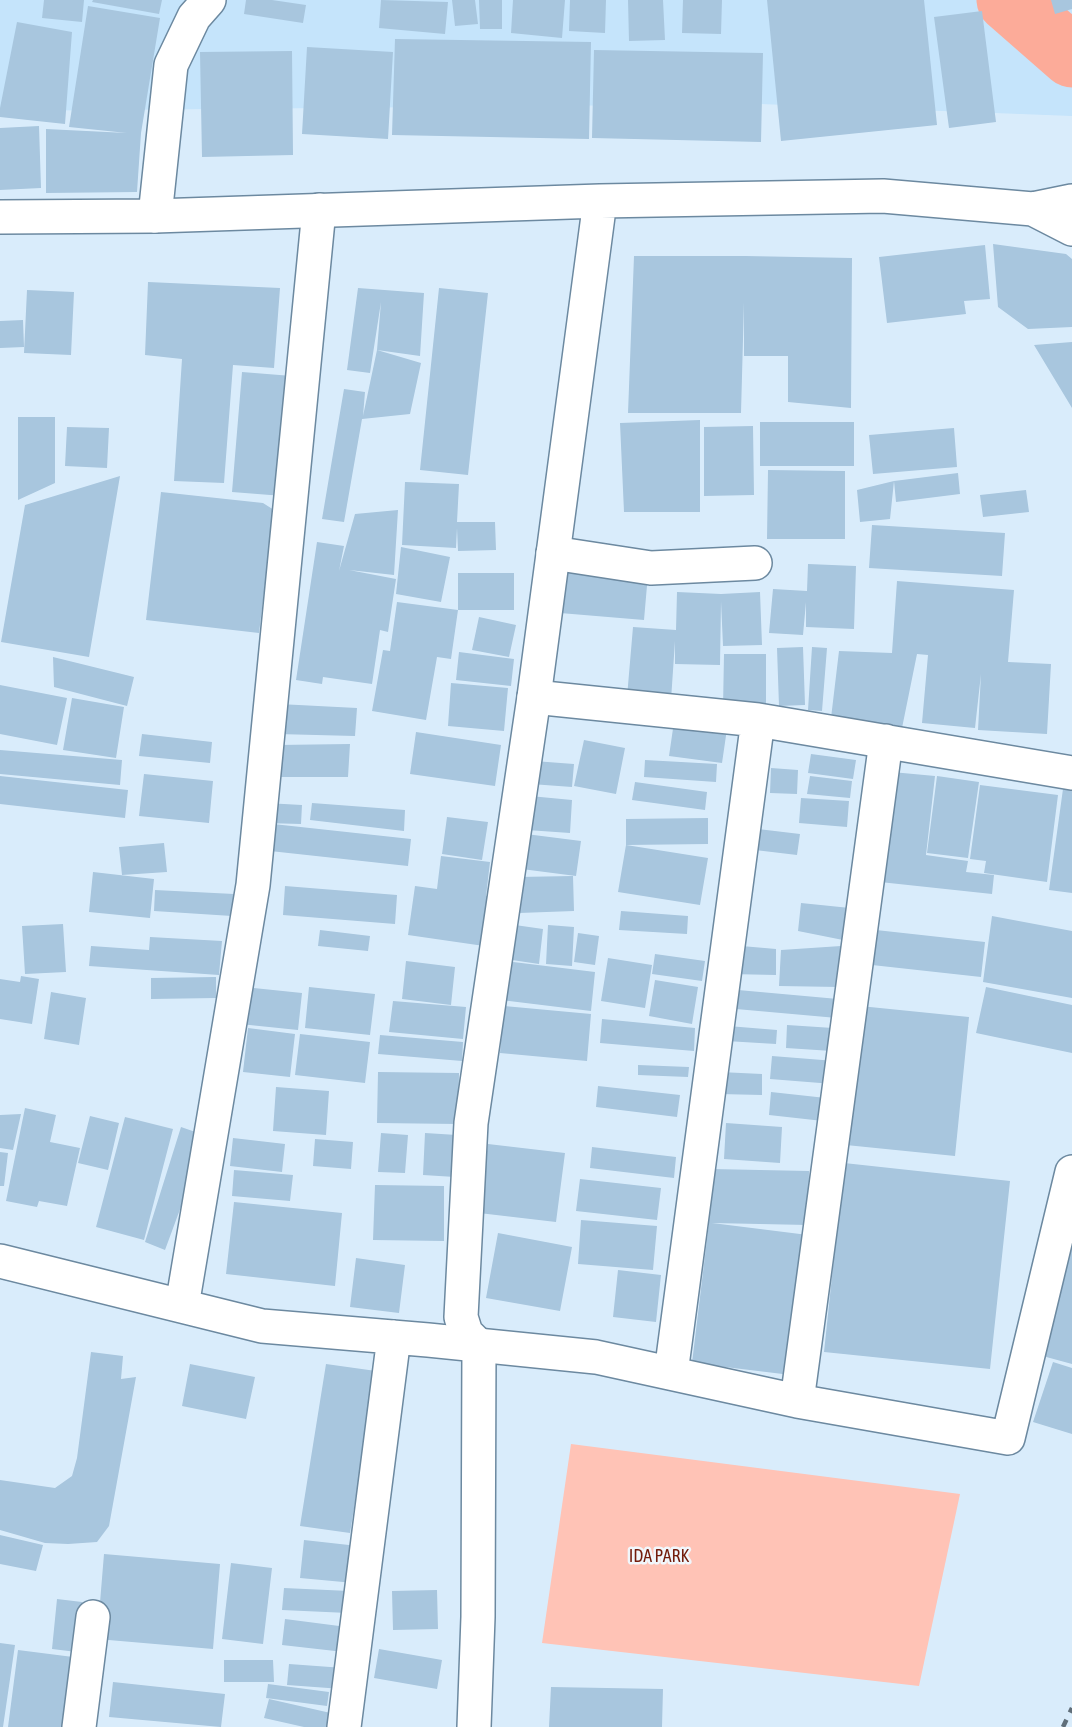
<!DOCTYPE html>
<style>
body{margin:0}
canvas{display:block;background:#d9ecfb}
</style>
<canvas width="1072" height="1727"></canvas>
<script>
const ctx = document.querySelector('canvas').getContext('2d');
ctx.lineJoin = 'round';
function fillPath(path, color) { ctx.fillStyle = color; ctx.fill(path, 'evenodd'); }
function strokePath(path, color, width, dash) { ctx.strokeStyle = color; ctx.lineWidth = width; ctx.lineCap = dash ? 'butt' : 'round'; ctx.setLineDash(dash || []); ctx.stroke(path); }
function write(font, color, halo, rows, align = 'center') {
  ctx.font = font + ' "Asap Condensed",sans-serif'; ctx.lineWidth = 5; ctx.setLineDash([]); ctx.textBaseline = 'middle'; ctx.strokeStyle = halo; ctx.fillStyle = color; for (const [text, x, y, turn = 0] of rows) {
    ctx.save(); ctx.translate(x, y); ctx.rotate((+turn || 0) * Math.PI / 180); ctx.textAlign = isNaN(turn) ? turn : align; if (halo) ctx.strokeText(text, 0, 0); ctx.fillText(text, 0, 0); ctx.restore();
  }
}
const built = new Path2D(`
 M0 0H1072V116L760 104 0 111Z`);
const green = new Path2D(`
 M571 1444 960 1494 919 1686 542 1643Z`);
const river = new Path2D(`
 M1008 0 1072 56`);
const building = new Path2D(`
 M44 0H84L82 22 42 18Z
 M93 0H162L159 14 92 2Z
 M246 0H272L306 5 303 23 244 14Z
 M381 0 448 2 445 34 379 28Z
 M452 0H475L478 24 455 26Z
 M479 0H502V29H480Z
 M513 0H565L562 38 511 33Z
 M570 0H606L605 33 569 31Z
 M628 0H663L665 40 629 41Z
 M683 0H722L721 34 682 33Z
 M767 0H924L937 125 781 141Z
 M1051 0H1072V9L1055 14Z
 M88 6 160 18 141 133 137 192 46 193V129L127 133 69 127Z
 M982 11 996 122 949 128 934 17Z
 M17 22 72 32 65 124 0 117V108Z
 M395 39 591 42 589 139 392 135Z
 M307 47 393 52 388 139 302 134Z
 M594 50 763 53 761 142 592 138Z
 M292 51 293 155 202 157 200 52Z
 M39 126 41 188 0 190V128Z
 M993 244 1066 254 1072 259V327L1028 329 998 307Z
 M985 245 990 299 964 301 966 314 887 323 879 257Z
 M634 256H745L852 258 851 408 788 402V356H744V302L741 413H628Z
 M148 282 280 288 274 368 233 365 224 483 174 481 182 359 145 355Z
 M358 288 424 293 420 356 377 350 421 363 410 414 362 419 344 522 322 519 344 389 365 392 363 416 377 350 381 302 370 373 347 370Z
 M439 288 488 293 468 475 420 470Z
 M27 290 74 292 71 355 24 353Z
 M23 320 24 347 0 348V321Z
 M1072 342V408L1034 345Z
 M242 372 292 376 283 496 232 492Z
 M18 417H55V483L18 500Z
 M700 420V512H624L620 423Z
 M760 422H854V466H760Z
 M753 426 754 495 704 496V427Z
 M67 427 109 428 107 468 65 466Z
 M954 428 957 467 873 474 869 435Z
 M768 470 845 471V539H767Z
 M958 473 960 494 896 502 894 481Z
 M120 476 89 657 1 642 25 505Z
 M894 481 890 519 860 522 857 490Z
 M405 482 459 484 457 522H495L496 550 458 551 457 528 456 548 402 545Z
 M1026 490 1029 512 983 517 980 495Z
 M161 492 263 503 274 510 259 633 146 620Z
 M398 510 394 575 349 570 396 579 388 632 380 630 372 684 323 677 322 684 296 680 317 542 344 546 339 571 355 514Z
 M872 525 1005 533 1002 576 869 568Z
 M401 547 450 557 441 602 396 594Z
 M808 564 856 566 854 629 806 627V602L803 635 769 633 773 589 807 591Z
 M563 568 648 574 644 620 560 613Z
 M458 573H514V610H458L451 659 437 657 426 720 372 711 383 650 390 651 397 602 458 610Z
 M897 581 1014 590 1008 662 1051 664 1047 734 978 730 981 674 975 728 922 723 928 655 917 654 902 728 831 718 839 651 892 653Z
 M677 592 721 594 760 592 762 645 723 646 721 601 720 665 675 664V641L671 700 627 697 633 627 676 630Z
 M479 617 516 625 509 657 472 650Z
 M803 647 805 705 779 706 777 648Z
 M812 647 827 648 822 711 808 710Z
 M459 652 514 659 511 686 456 680Z
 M724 654H766V707L723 708Z
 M53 657 134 677 127 706 54 687Z
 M451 683 508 688 504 731 448 726Z
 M0 685 67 698 57 745 0 734Z
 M72 698 124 707 116 758 63 750Z
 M279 704 357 708 355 736 277 734Z
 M675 715 728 722 722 763 669 756Z
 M416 732 501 745 495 786 410 774Z
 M142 734 212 742 210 763 139 756Z
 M584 740 625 748 616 794 574 786Z
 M350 744 348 777H275L277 745Z
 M0 750 122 760 120 785 0 774Z
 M811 754 856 760 853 779 808 773Z
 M645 760 717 764 716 782 644 777Z
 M534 761 574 764 572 787 531 784Z
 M771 768 798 770 797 794 770 793Z
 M892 772 935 776 926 855 968 861 966 872 994 875 992 894 880 882Z
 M144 774 213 781 209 823 139 816Z
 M0 776 128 790 125 818 0 804Z
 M810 776 852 781 850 798 807 794Z
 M937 776 979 782 968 858 927 853Z
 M635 782 707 792 705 810 632 800Z
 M980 785 1058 795 1047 882 984 873 986 861 970 859Z
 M1063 789 1072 790V893L1049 890Z
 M530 796 572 800 570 833 527 830Z
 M801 798 849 801 847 827 799 823Z
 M266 803 302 805 301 824 265 823Z
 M312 803 405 810 404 831 310 820Z
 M447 817 488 822 482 860 442 854Z
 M708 818V844L626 845 708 858 700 905 618 892 626 845V819Z
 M273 824 411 839 408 866 270 851Z
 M758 829 800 834 797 855 755 850Z
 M518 833 581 841 576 876 514 868Z
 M164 843 167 872 122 875 119 847Z
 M441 856 490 862 486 896 498 897 491 947 408 935 415 886 437 889Z
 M93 872 154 879 150 918 89 912Z
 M573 876 574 911 519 913 518 877Z
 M285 886 397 895 395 924 283 915Z
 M155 890 234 894 232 916 154 911Z
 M801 903 850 908 843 940 798 931Z
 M621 911 688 916 687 934 619 930Z
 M992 916 1072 931V998L983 982Z
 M63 924 66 972 25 974 22 926Z
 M515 925 543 929 539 964 512 960Z
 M548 925 574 927 572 966 546 964Z
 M320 930 370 936 368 951 318 946Z
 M876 930 985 942 981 977 872 965Z
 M578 933 599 936 595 965 574 962Z
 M150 937 222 941 219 975 89 966 91 946 149 950Z
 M730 945 776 949V975L729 974Z
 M841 946 839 987 779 986 781 950Z
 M655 954 705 961 702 981 652 974Z
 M608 958 652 965 645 1008 601 1001Z
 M406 961 455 967 451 1005 402 999Z
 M505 961 595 972 591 1011 501 1000Z
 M21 976 39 979 32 1024 0 1019V979L20 982Z
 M216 977V998L151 999V978Z
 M655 980 698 987 692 1024 649 1016Z
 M244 987 302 993 298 1030 240 1024Z
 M309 987 375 994 370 1035 305 1028Z
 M986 987 1072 1005V1053L976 1033Z
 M738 990 838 999 837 1018 736 1009Z
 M51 992 86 998 79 1045 44 1039Z
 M393 1001 466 1007 463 1039 389 1032Z
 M504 1006 591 1014 587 1061 500 1053Z
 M860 1006 969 1017 955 1156 846 1145Z
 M602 1019 695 1028 694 1051 600 1043Z
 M787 1025 833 1028 832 1051 786 1048Z
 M728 1026 777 1030 776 1044 726 1041Z
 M248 1028 295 1034 290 1077 243 1072Z
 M300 1034 370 1042 365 1083 295 1075Z
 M380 1035 463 1042 462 1061 378 1054Z
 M772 1056 835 1061 833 1084 770 1079Z
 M638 1065 689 1067 688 1077 638 1075Z
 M378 1072 459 1073 458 1124 377 1123Z
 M720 1072 762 1074V1095L719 1094Z
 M598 1086 680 1095 677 1117 596 1107Z
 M276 1087 329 1091 326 1135 273 1131Z
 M771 1092 826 1098 823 1121 769 1115Z
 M25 1108 56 1115 50 1142 80 1148 67 1206 39 1201 37 1207 6 1201Z
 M21 1114 13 1150 0 1148V1115Z
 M90 1116 119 1123 108 1170 78 1163Z
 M125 1117 173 1129 144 1240 96 1227Z
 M726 1123 782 1127 780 1163 724 1159Z
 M181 1127 207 1136 165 1250 145 1242Z
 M381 1133 408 1135 405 1173 378 1172Z
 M425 1133 457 1135 455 1177 423 1175Z
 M233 1138 285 1144 282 1172 230 1166Z
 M315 1139 353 1142 351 1169 313 1166Z
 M488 1144 565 1153 556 1222 479 1213Z
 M592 1147 676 1157 674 1178 590 1168Z
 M0 1152 8 1153 4 1186H0Z
 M844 1163 1010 1181 990 1369 824 1352Z
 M711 1169 809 1171 808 1225 712 1223 808 1235 791 1375 692 1363 709 1223Z
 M234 1170 293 1175 290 1201 232 1196Z
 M580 1179 661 1188 657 1220 576 1211Z
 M375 1185 444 1186V1241L373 1240Z
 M234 1202 342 1213 335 1286 226 1274Z
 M581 1220 657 1226 653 1270 578 1264Z
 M498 1233 572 1247 560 1311 486 1298Z
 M1071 1249H1072V1364L1039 1355Z
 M356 1258 405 1265 399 1313 350 1307Z
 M618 1270 661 1275 656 1322 613 1317Z
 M91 1352 123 1356 121 1379 136 1377 109 1526 97 1542 68 1544 45 1543 0 1530V1480L55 1488 72 1476 77 1458Z
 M1053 1362 1072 1368V1434L1033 1422Z
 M190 1364 255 1377 246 1419 182 1406Z
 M326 1364 376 1371 350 1533 300 1526Z
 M0 1535 43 1545 36 1571 0 1564Z
 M304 1540 358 1546 354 1583 300 1578Z
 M104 1554 220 1564 213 1649 97 1639Z
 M231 1563 272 1568 263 1644 222 1639Z
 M284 1588 349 1591 348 1613 282 1610Z
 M437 1590 438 1629 393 1630 392 1591Z
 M57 1599 82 1602 77 1652 52 1649Z
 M285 1619 347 1627 344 1652 282 1645Z
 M0 1643 15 1645 3 1727H0Z
 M379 1649 442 1660 437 1689 374 1678Z
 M18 1650 73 1657 64 1727H8Z
 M224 1660H273L274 1682H224Z
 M289 1664 344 1668 342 1689 287 1685Z
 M113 1682 225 1694 221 1727 109 1717Z
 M268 1684 329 1692 327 1706 266 1698Z
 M551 1687 663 1689 662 1727H549Z
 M269 1699 335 1714 332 1727H304L264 1718Z`);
const street = new Path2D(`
 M155 216 171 65 194 17 209 0
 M553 553 651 568 755 563
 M534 697 758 720 1072 773
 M0 1261 262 1326 428 1340 596 1357 797 1401 1008 1438 1072 1172
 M182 1306 253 885 319 210
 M671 1373 758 720
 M797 1401 886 741
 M79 1727 93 1617
 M344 1727 394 1337`);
const secondary = new Path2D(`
 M1033 209 1072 229
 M0 217 155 216 600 201 883 196 1033 209 1072 201
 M474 1727 478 1617 479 1346 466 1333 461 1317 471 1123 534 697 600 201`);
const rail = new Path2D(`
 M1063 1727 1072 1708`);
const parkNames = [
 ["IDA PARK",659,1556]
];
fillPath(built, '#c5e4fb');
fillPath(green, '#ffc3b6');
strokePath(river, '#fcab99', 63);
fillPath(building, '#a8c6de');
strokePath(street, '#6c89a0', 36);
strokePath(secondary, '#6c89a0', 36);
strokePath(street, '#fff', 33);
strokePath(secondary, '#fff', 33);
strokePath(rail, '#606e79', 4.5, [8, 8]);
write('18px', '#731c0b', '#f1f7fc', parkNames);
</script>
